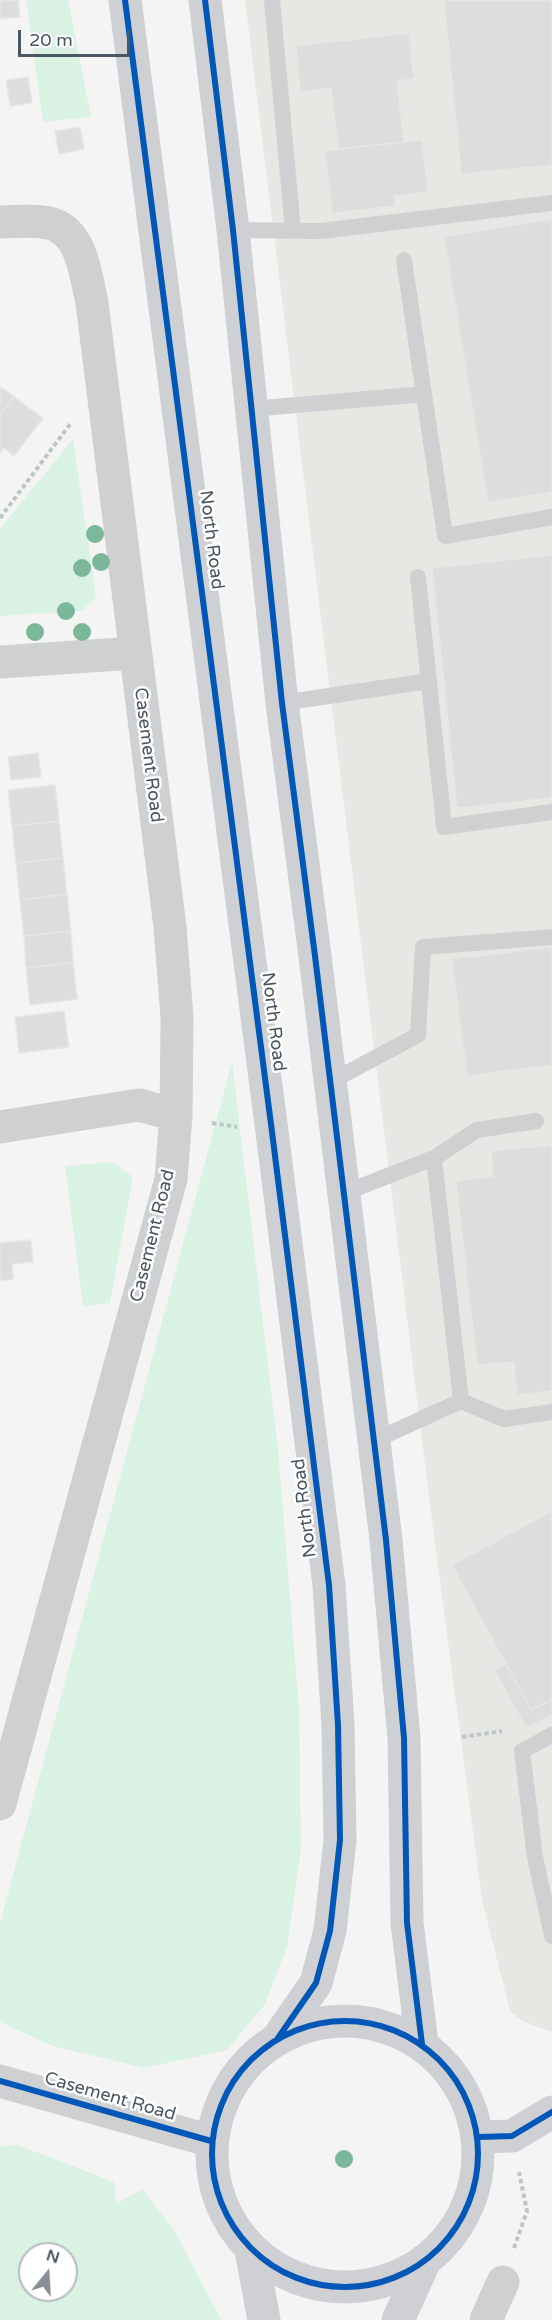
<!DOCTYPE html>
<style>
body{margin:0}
#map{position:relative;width:552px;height:2320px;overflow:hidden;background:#f4f4f4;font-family:"Varela Round",sans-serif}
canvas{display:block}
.north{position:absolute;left:18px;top:2242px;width:60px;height:60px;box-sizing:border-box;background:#fff;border:2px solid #b7bbc0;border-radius:50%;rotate:18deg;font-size:16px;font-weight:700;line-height:24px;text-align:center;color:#4a5661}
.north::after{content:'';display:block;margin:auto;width:21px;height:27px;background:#868d94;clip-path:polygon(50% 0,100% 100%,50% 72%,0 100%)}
.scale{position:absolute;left:18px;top:30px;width:112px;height:27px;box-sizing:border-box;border:3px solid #4a5661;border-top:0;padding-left:8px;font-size:18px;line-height:21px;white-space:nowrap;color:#4a5661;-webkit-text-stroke:4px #fff;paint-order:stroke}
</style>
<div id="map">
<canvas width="552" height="2320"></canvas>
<div class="north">N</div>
<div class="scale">20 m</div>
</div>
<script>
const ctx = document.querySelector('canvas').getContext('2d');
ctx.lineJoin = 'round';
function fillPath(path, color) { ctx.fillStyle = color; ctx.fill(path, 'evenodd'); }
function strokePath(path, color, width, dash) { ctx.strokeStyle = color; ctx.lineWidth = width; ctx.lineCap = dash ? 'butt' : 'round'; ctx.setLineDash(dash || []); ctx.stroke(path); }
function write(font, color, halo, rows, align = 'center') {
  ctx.font = font + ' "Varela Round",sans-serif'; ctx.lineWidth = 5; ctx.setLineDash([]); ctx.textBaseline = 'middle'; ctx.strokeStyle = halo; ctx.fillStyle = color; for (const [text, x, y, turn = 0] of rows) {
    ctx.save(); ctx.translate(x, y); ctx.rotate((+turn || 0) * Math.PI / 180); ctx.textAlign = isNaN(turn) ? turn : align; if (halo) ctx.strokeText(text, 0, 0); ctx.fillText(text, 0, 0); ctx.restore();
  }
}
const commercial = new Path2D(`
 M245 0H552V2032L524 2022 510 2011 482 1900 430 1505Z`);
const green = new Path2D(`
 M26 0H68L91 117 43 122Z
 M73 439 96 597 82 611 0 616V529Z
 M232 1062 278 1449 299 1709 301 1849 287 1947 265 2004 227 2050 144 2068 53 2046 0 2022V1923Z
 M112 1162 133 1177 110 1303 83 1306 65 1166Z
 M18 2145 114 2182 116 2204 142 2189 174 2230 221 2320H0V2146ZM30 2254H66V2290H30Z`);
const building = new Path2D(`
 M0 0H18L20 17 0 19Z
 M444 0H552V165L461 174Z
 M409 33 414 79 397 81 404 142 338 149 331 88 300 92 296 46Z
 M28 77 32 103 10 106 6 80Z
 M80 127 84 149 59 154 55 131Z
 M422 140 428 192 394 196 395 206 332 213 325 151Z
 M552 219V492L488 502 444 237Z
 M0 386 14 397 0 415Z
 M14 397 43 418 14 456 4 448 0 453V415Z
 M552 555V798L457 808 432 568Z
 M38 753 41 777 11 780 8 757Z
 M55 785 59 821 12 826 8 790Z
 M59 821 63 858 16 863 12 826Z
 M63 858 67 894 20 900 16 863Z
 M67 894 71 931 24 936 20 900Z
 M71 931 73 963 26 968 24 936Z
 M552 947V1065L467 1076 452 959Z
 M73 963 77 999 30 1005 26 968Z
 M64 1011 69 1047 19 1053 15 1017Z
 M552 1145V1391L517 1395 514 1362 477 1365 456 1181 493 1176 491 1151Z
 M31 1240 33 1262 12 1264 13 1279 0 1281V1243Z
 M552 1511V1699L531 1710 452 1565Z
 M506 1664 531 1710 552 1699V1715L526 1728 494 1669Z`);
const path = new Path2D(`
 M0 518 71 423
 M212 1123 237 1127
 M462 1737 502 1731
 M514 2248 527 2211 519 2172`);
const service = new Path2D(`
 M272 0 293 230
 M233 230 321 231 552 203
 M404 260 445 536 552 517
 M251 409 424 394
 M418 577 444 827 552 812
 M282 703 429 681
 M330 1082 418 1035 423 947 552 937
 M344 1193 434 1158 477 1130 536 1121
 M461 1401 504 1419 552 1412
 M373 1441 461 1401 434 1158
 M552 1735 522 1751 535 1857 552 1936`);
const minor = new Path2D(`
 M0 222C14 222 29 220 42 222 82 225 85 273 92 303L170 927 177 1017 176 1115 171 1179 0 1804
 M0 662 135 653
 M0 1127 139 1105 176 1115
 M0 2081 211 2141
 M486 2320 503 2282`);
const secondary = new Path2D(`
 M125 0 271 1124 329 1585 338 1725 340 1840 330 1931 316 1983 278 2038
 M205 0 233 230 282 703 315 956 386 1540 404 1738 407 1923 422 2044
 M212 2154a133 133 0 1 1 266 0a133 133 0 1 1-266 0Z
 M479 2137 512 2136 552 2112
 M251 2250 264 2320
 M398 2320 424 2263`);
const cycleway = new Path2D(`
 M125 0 271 1124 329 1585 338 1725 340 1840 330 1931 316 1983 278 2038
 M205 0 233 230 282 703 315 956 386 1540 404 1738 407 1923 422 2044
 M212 2154a133 133 0 1 1 266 0a133 133 0 1 1-266 0Z
 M0 2081 211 2141
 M479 2137 512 2136 552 2112`);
const trees = [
 [95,534],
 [101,562],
 [82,568],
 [66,611],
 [35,632],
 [82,632],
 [344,2159]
];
const streetNames = [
 ["North Road",211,540,83],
 ["Casement Road",148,755,83],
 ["North Road",273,1022,83],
 ["Casement Road",153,1236,-76],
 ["North Road",305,1508,-97],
 ["Casement Road",110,2097,16]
];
fillPath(commercial, '#e8e7e3');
fillPath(green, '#d9f2e3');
fillPath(building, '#ddddde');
strokePath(building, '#e5e6e7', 1.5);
strokePath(path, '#bcc7c4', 4, [4.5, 3]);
strokePath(service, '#ced0d2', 16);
strokePath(minor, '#ced0d2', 33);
strokePath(secondary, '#ced0d4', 33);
strokePath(cycleway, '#0057b8', 6);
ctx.fillStyle = '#7ab899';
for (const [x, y] of trees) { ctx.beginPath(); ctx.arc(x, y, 9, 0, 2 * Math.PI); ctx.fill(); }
write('18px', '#4a5661', '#fff', streetNames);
</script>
